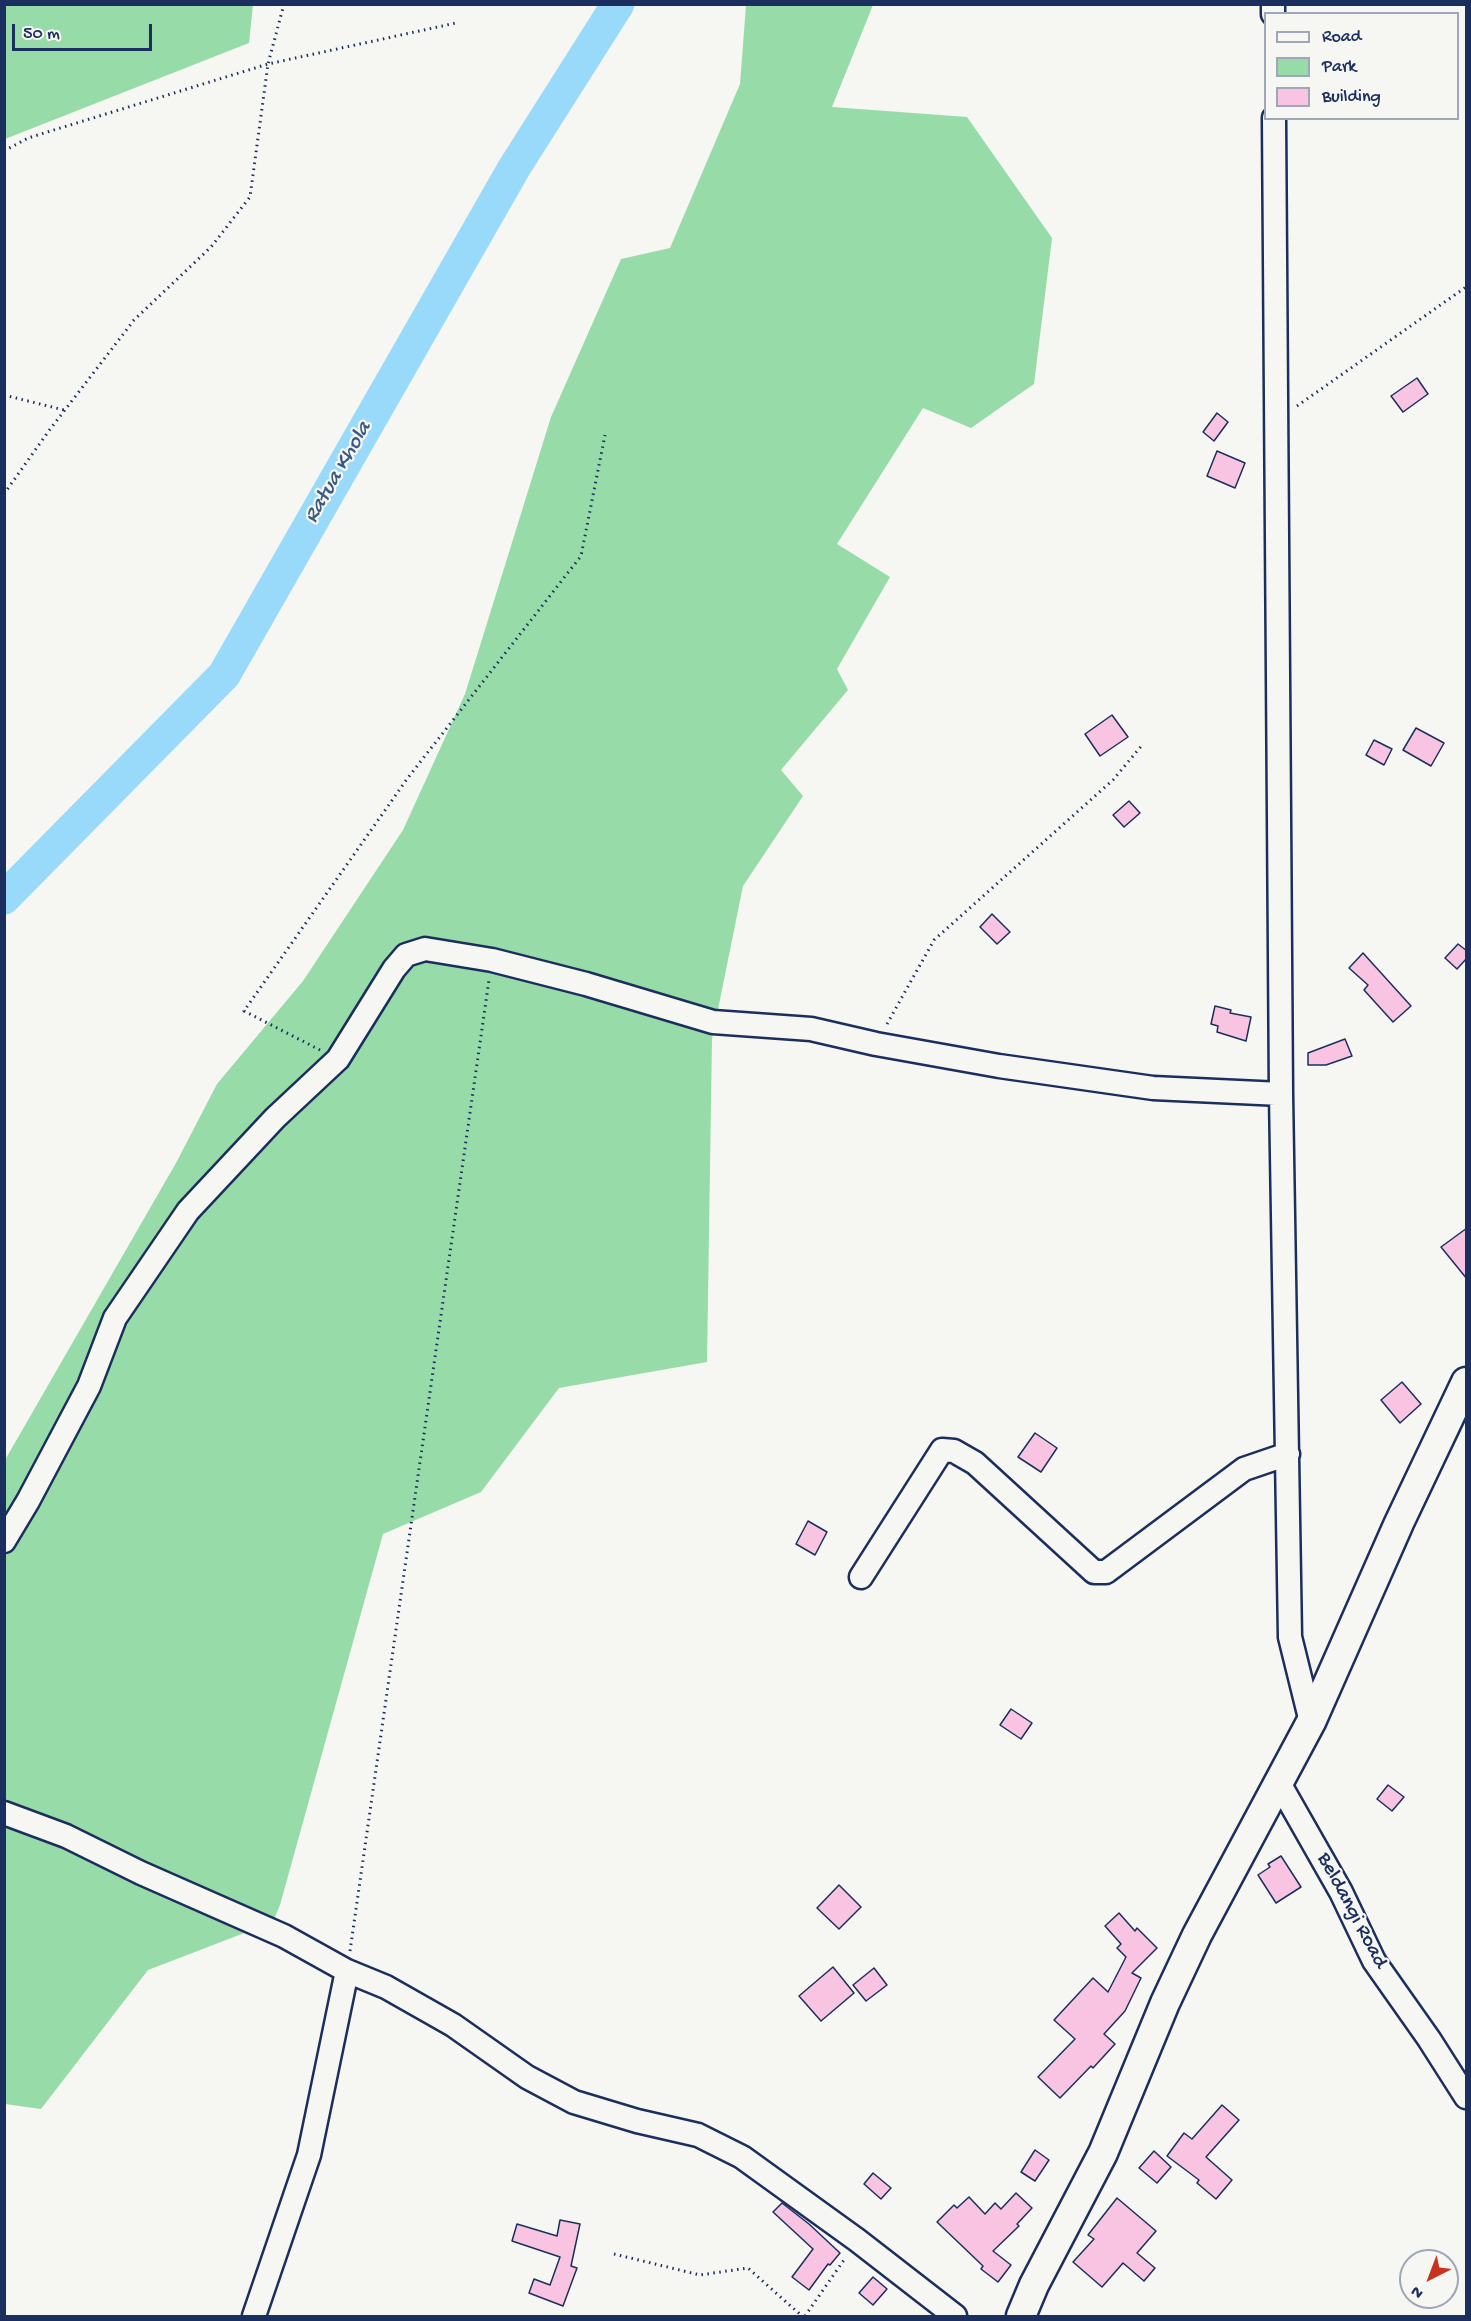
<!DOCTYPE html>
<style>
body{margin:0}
#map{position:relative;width:1471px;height:2321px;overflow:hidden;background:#f6f6f2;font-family:"Gochi Hand",sans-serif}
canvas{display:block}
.frame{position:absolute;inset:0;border:6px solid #1b2f5e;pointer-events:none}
.legend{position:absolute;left:1264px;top:12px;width:195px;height:108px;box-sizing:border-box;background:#f6f6f2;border:2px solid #9ea6b7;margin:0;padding:8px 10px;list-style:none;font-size:18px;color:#1b2f5e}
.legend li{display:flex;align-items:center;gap:12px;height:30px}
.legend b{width:30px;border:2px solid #9ea6b7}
.north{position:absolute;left:1399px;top:2249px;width:60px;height:60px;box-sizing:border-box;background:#f6f6f2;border:2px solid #9ea6b7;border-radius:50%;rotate:222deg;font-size:16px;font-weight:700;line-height:24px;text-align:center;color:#1b2f5e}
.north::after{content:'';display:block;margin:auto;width:21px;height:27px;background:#c8321e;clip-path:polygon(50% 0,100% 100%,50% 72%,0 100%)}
.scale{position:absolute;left:12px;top:24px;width:140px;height:27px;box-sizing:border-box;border:3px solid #1b2f5e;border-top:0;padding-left:8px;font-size:18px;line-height:21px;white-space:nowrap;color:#1b2f5e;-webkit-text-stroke:4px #f6f6f2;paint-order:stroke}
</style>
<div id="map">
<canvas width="1471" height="2321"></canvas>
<div class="frame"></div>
<ul class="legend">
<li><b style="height:8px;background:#f6f6f2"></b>Road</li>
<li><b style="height:16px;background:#97dca8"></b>Park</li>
<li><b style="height:16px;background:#f8c4e1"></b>Building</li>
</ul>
<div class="north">N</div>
<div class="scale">50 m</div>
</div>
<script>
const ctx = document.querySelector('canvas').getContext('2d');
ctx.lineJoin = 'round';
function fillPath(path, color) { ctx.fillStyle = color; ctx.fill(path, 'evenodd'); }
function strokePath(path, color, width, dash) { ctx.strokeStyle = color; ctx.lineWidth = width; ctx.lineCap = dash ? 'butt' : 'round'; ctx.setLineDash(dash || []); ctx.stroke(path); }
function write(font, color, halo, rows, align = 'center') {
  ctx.font = font + ' "Gochi Hand",sans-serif'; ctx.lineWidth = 4.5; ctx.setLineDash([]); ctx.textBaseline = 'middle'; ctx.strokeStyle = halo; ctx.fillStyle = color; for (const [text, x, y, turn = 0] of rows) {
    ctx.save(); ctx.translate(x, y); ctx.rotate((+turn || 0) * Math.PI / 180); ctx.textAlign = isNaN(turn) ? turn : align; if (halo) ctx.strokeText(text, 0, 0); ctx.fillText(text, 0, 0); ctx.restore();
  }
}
const green = new Path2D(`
 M5 4H253V5L249 43 5 139Z
 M746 5H873L832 107 967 117 1052 238 1034 384 971 428 923 408 837 544 890 577 837 669 848 690 781 770 803 796 743 886 712 1039 707 1362 559 1388 481 1492 383 1534 280 1905 273 1922 148 1970 41 2109 5 2104V1460L176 1163 217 1084 303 981 403 830 465 694 551 417 621 259 670 248 740 84Z`);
const river = new Path2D(`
 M4 898 224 675 514 168 618 4`);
const building = new Path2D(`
 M1417 378 1428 394 1403 412 1391 396Z
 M1217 413 1228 422 1214 441 1203 432Z
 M1217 451 1245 463 1235 488 1207 476Z
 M1112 715 1128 737 1100 756 1085 734Z
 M1416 728 1444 743 1431 766 1403 750Z
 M1374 740 1392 749 1384 765 1366 755Z
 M1129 801 1140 813 1124 827 1113 815Z
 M992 914 1010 932 997 944 980 927Z
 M1458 944 1467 951V958L1457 969 1445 958Z
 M1363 953 1411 1006 1393 1022 1364 990 1368 985 1349 968Z
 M1215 1006 1231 1010 1230 1013 1251 1017 1246 1041 1217 1032 1218 1026 1211 1024Z
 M1345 1039 1352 1056 1326 1065H1308V1053Z
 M1467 1228V1279L1441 1247Z
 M1402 1382 1421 1404 1400 1423 1381 1400Z
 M1035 1433 1057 1448 1041 1472 1018 1457Z
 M808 1521 827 1532 815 1555 796 1544Z
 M1011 1709 1032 1723 1021 1739 1000 1725Z
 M1388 1785 1404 1797 1392 1811 1377 1799Z
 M1281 1856 1301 1887 1276 1903 1258 1875 1270 1867 1268 1864Z
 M839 1885 861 1907 839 1929 817 1908Z
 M1119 1913 1135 1931 1137 1928 1157 1948 1132 1973 1141 1978 1125 2011 1104 2034 1115 2044 1093 2068 1091 2066 1060 2098 1038 2077 1075 2039 1054 2020 1093 1978 1108 1992 1126 1957 1117 1948 1121 1944 1105 1926Z
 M833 1967 854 1993 821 2021 799 1996Z
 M874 1968 887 1985 866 2001 853 1985Z
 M1222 2105 1239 2120 1206 2157 1232 2180 1216 2199 1197 2183 1199 2180 1167 2156 1184 2133 1192 2139Z
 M1035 2150 1049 2160 1035 2181 1021 2172Z
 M1154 2151 1171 2167 1157 2183 1139 2168Z
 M873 2173 891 2188 881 2199 864 2184Z
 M1016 2193 1032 2208 1017 2224 1019 2226 993 2251 1011 2265 998 2282 981 2269 983 2266 937 2222 954 2205 957 2208 969 2197 985 2214 995 2203 1001 2209Z
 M1117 2198 1156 2231 1137 2253 1155 2268 1144 2281 1123 2263 1102 2287 1073 2262 1094 2239 1088 2235Z
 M782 2203 809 2224 840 2253 830 2265 828 2264 809 2290 792 2277 813 2249 773 2212Z
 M560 2220 580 2224 571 2266 577 2268 563 2306 529 2293 534 2279 550 2285 560 2257 512 2241 517 2224 557 2236Z
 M873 2277 887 2289 873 2305 859 2293Z`);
const path = new Path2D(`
 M4 151 28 138 268 64 456 23
 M4 395 64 410
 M1297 406 1466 287
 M4 494 48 432 134 320 211 247 250 197 268 64 284 4
 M887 1024 934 940 1113 780 1143 744
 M320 1050 244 1011 407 779 581 556 605 435
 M350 1951 489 980
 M614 2254 700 2275 748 2268 802 2316
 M805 2316 846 2257`);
const minor = new Path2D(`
 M1273 4V14
 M1274 118 1281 1094 1290 1637 1311 1722
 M4 1541 28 1501 89 1386 115 1318 188 1211 275 1118 338 1059 394 969 406 955 425 949 492 960 586 984 713 1022 811 1029 876 1044 999 1066 1153 1088 1281 1094
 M861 1577 942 1450 954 1451 975 1463 1094 1572H1106L1244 1469 1288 1454
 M1279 1783 1341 1892 1374 1961 1429 2039 1466 2097
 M4 1813 66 1836 141 1873 284 1936 347 1971 386 1987 453 2025 527 2077 574 2102 637 2121 698 2135 742 2157 857 2240 955 2316
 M254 2316 309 2155 347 1971`);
const tertiary = new Path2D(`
 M1021 2316 1034 2285 1103 2153 1165 2003 1197 1935 1311 1722 1399 1523 1466 1382`);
const streetNames = [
 ["Beldangi Road",1351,1911,62]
];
const waterNames = [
 ["Ratua Khola",339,473,-60]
];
fillPath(green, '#97dca8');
strokePath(river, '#99dafb', 33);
fillPath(building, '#f8c4e1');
strokePath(building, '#1b2f5e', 1.5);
strokePath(minor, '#1b2f5e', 27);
strokePath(tertiary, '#1b2f5e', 33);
strokePath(path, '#1b2f5e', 3, [1.5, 4.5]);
strokePath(minor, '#f6f6f2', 22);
strokePath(tertiary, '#f6f6f2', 28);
write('21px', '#1b2f5e', '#f6f6f2', streetNames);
write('italic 22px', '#3a5a85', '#f6f6f2', waterNames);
</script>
